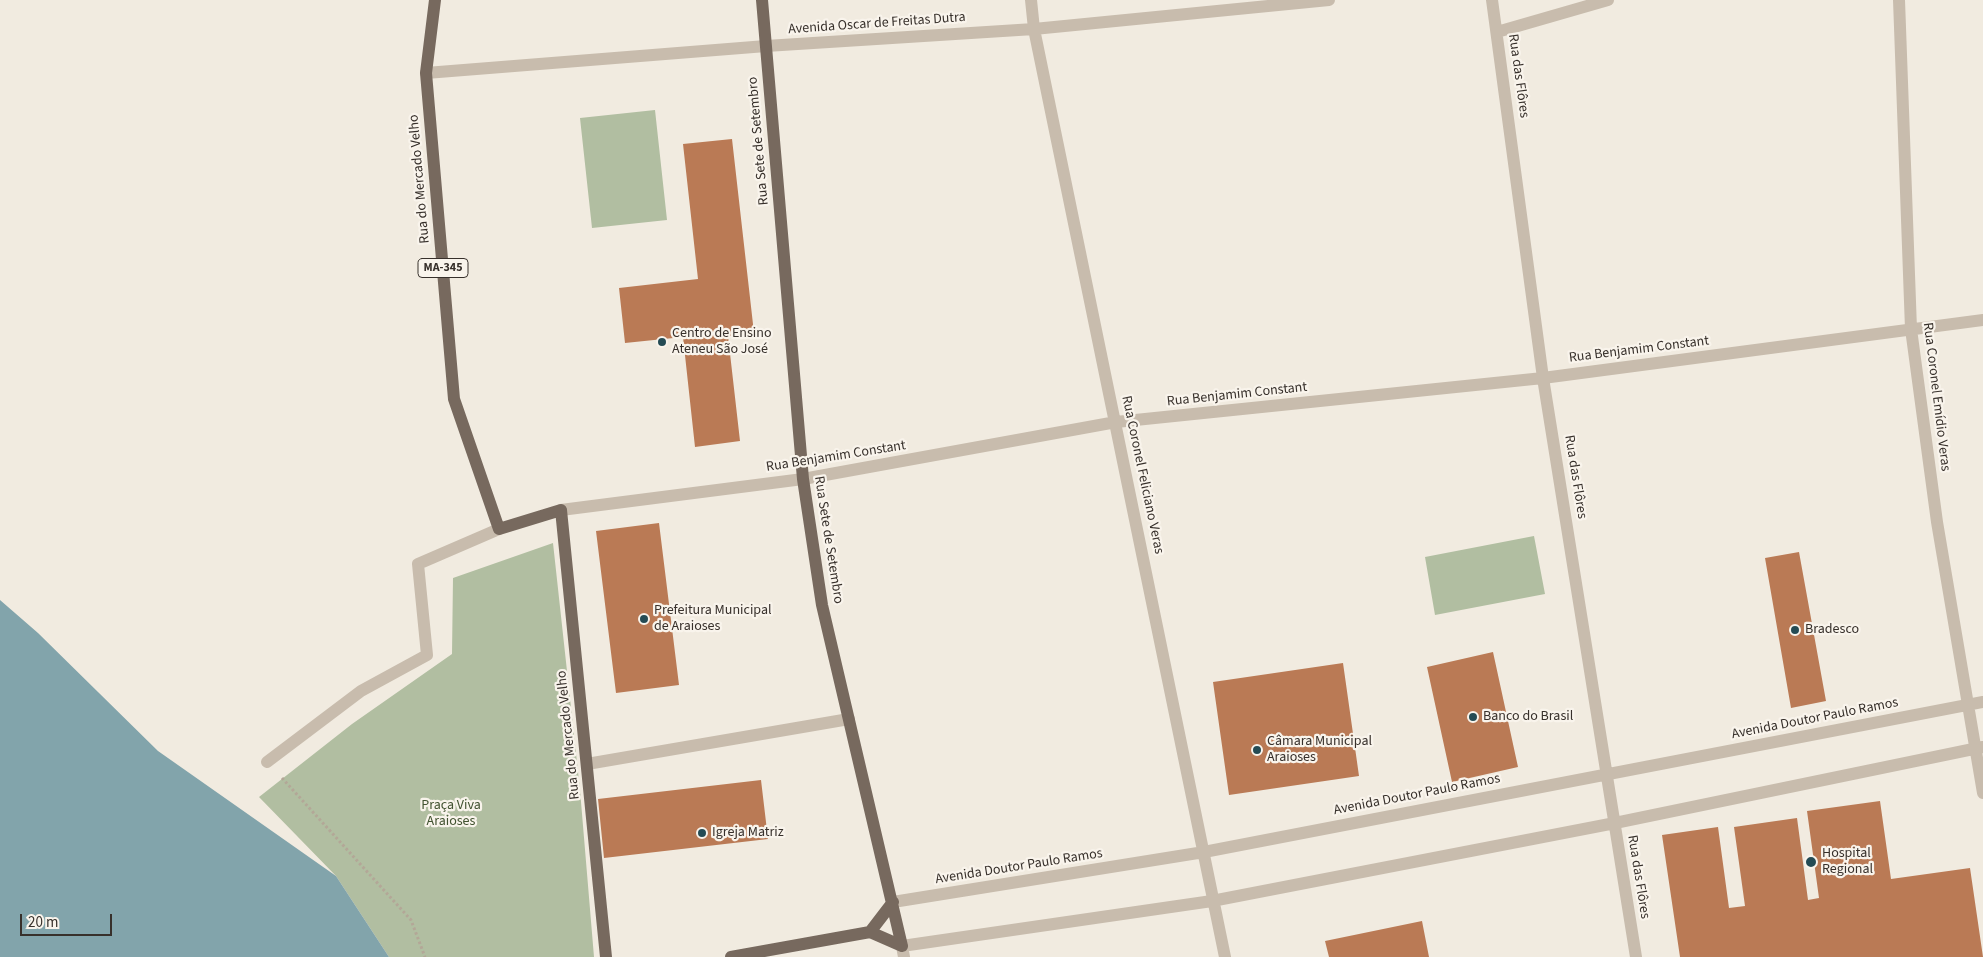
<!DOCTYPE html>
<meta charset="utf-8">
<style>
body{margin:0}
#map{position:relative;width:1983px;height:957px;overflow:hidden;background:#f1ebe0;font-family:"Source Sans 3",sans-serif}
canvas{display:block}
.scale{position:absolute;left:20px;top:914px;width:92px;height:22px;box-sizing:border-box;border:2px solid #37302b;border-top:0;padding-left:6px;font-size:15px;line-height:18px;white-space:nowrap;color:#37302b;-webkit-text-stroke:4px #f9f4ec;paint-order:stroke}
</style>
<div id="map">
<canvas width="1983" height="957"></canvas>
<div class="scale">20 m</div>
</div>
<script>
const ctx = document.querySelector('canvas').getContext('2d');
ctx.lineJoin = 'round';
function fillPath(path, color) { ctx.fillStyle = color; ctx.fill(path, 'evenodd'); }
function strokePath(path, color, width, dash) { ctx.strokeStyle = color; ctx.lineWidth = width; ctx.lineCap = dash ? 'butt' : 'round'; ctx.setLineDash(dash || []); ctx.stroke(path); }
function write(font, color, halo, rows, align = 'center') {
  ctx.font = font + ' "Source Sans 3",sans-serif'; ctx.lineWidth = 4.5; ctx.setLineDash([]); ctx.textBaseline = 'middle'; ctx.strokeStyle = halo; ctx.fillStyle = color; for (const [text, x, y, turn = 0] of rows) {
    ctx.save(); ctx.translate(x, y); ctx.rotate((+turn || 0) * Math.PI / 180); ctx.textAlign = isNaN(turn) ? turn : align; if (halo) ctx.strokeText(text, 0, 0); ctx.fillText(text, 0, 0); ctx.restore();
  }
}
const green = new Path2D(`
 M655 110 667 220 592 228 580 118Z
 M1534 536 1545 594 1435 615 1425 557Z
 M553 543 580 790 594 957H389L336 876 259 797 352 724 452 654 453 578Z`);
const water = new Path2D(`
 M0 600 38 633 158 751 336 876 389 957H0Z`);
const building = new Path2D(`
 M732 139 754 333 728 336 740 441 695 447 683 337 625 343 619 288 698 279 683 144Z
 M659 523 679 685 616 693 596 531Z
 M1799 552 1826 701 1791 708 1765 558Z
 M1493 652 1518 767 1452 782 1427 667Z
 M1343 663 1359 776 1229 795 1213 682Z
 M761 780 768 839 604 858 598 799Z
 M1880 801 1891 879 1970 868 1983 957H1680L1662 835 1718 827 1729 908 1745 906 1734 827 1797 818 1808 900 1819 898 1807 811Z
 M1422 921 1429 957H1329L1325 941Z`);
const path = new Path2D(`
 M282 778 411 920 425 957`);
const minor = new Path2D(`
 M1031 0 1034 29 1225 957
 M1492 0 1543 378 1636 957
 M1899 0 1911 329 1937 522 1983 793
 M1497 32 1608 0
 M426 73 766 46 1034 29 1329 0
 M561 510 803 479 1116 422 1543 378 1983 320
 M267 762 361 691 427 655 418 564 499 529
 M587 764 849 719
 M893 902 1204 852 1983 702
 M904 957 902 946 1212 901 1615 823 1983 747`);
const major = new Path2D(`
 M435 0 426 73 454 399 499 529 561 510 606 957
 M762 0 803 479 822 605 902 946
 M870 932 893 902
 M731 957 870 932 902 946`);
const markers = [
 [662,342,5,"#244b54"],
 [644,619,5,"#244b54"],
 [1795,630,5,"#244b54"],
 [1473,717,5,"#244b54"],
 [1257,750,5,"#244b54"],
 [702,833,5,"#244b54"],
 [1811,862,6,"#244b54"]
];
const shields = [
 [443,268,50]
];
const shieldNames = [
 ["MA-345",443,268]
];
const streetNames = [
 ["Avenida Oscar de Freitas Dutra",877,24,-4],
 ["Rua das Flôres",1518,76,82],
 ["Rua Sete de Setembro",759,141,-95],
 ["Rua do Mercado Velho",420,179,-95],
 ["Rua Benjamim Constant",1639,350,-7],
 ["Rua Benjamim Constant",1237,395,-6],
 ["Rua Coronel Emídio Veras",1936,397,83],
 ["Rua Benjamim Constant",836,457,-9],
 ["Rua Coronel Feliciano Veras",1142,475,78],
 ["Rua das Flôres",1575,477,81],
 ["Rua Sete de Setembro",828,540,81],
 ["Avenida Doutor Paulo Ramos",1815,719,-11],
 ["Rua do Mercado Velho",569,735,-96],
 ["Avenida Doutor Paulo Ramos",1417,795,-11],
 ["Avenida Doutor Paulo Ramos",1019,867,-9],
 ["Rua das Flôres",1638,877,81]
];
const poiNames = [
 ["Centro de Ensino",672,334],
 ["Ateneu São José",672,350],
 ["Prefeitura Municipal",654,611],
 ["de Araioses",654,627],
 ["Bradesco",1805,630],
 ["Banco do Brasil",1483,717],
 ["Câmara Municipal",1267,742],
 ["Araioses",1267,758],
 ["Igreja Matriz",712,833],
 ["Hospital",1822,854],
 ["Regional",1822,870]
];
const parkNames = [
 ["Praça Viva",451,806],
 ["Araioses",451,822]
];
fillPath(green, '#b1bea1');
fillPath(water, '#82a4ab');
fillPath(building, '#ba7a55');
strokePath(path, '#b3a797', 3, [2.5, 2.5]);
strokePath(minor, '#c8bcad', 12);
strokePath(major, '#77695e', 12);
for (const [x, y, r, color] of markers) { const dot = new Path2D(); dot.arc(x, y, r, 0, 2 * Math.PI); ctx.fillStyle = color; ctx.fill(dot); strokePath(dot, '#f9f4ec', 2); }
for (const [x, y, w] of shields) { const box = new Path2D(); box.roundRect(x - w / 2, y - 9.5, w, 19, 4); ctx.fillStyle = '#f9f4ec'; ctx.fill(box); strokePath(box, '#37302b', 1); }
write('bold 12px', '#37302b', null, shieldNames);
write('14px', '#37302b', '#f9f4ec', streetNames);
write('14px', '#37302b', '#f9f4ec', poiNames, 'left');
write('14px', '#425331', '#f9f4ec', parkNames);
</script>
